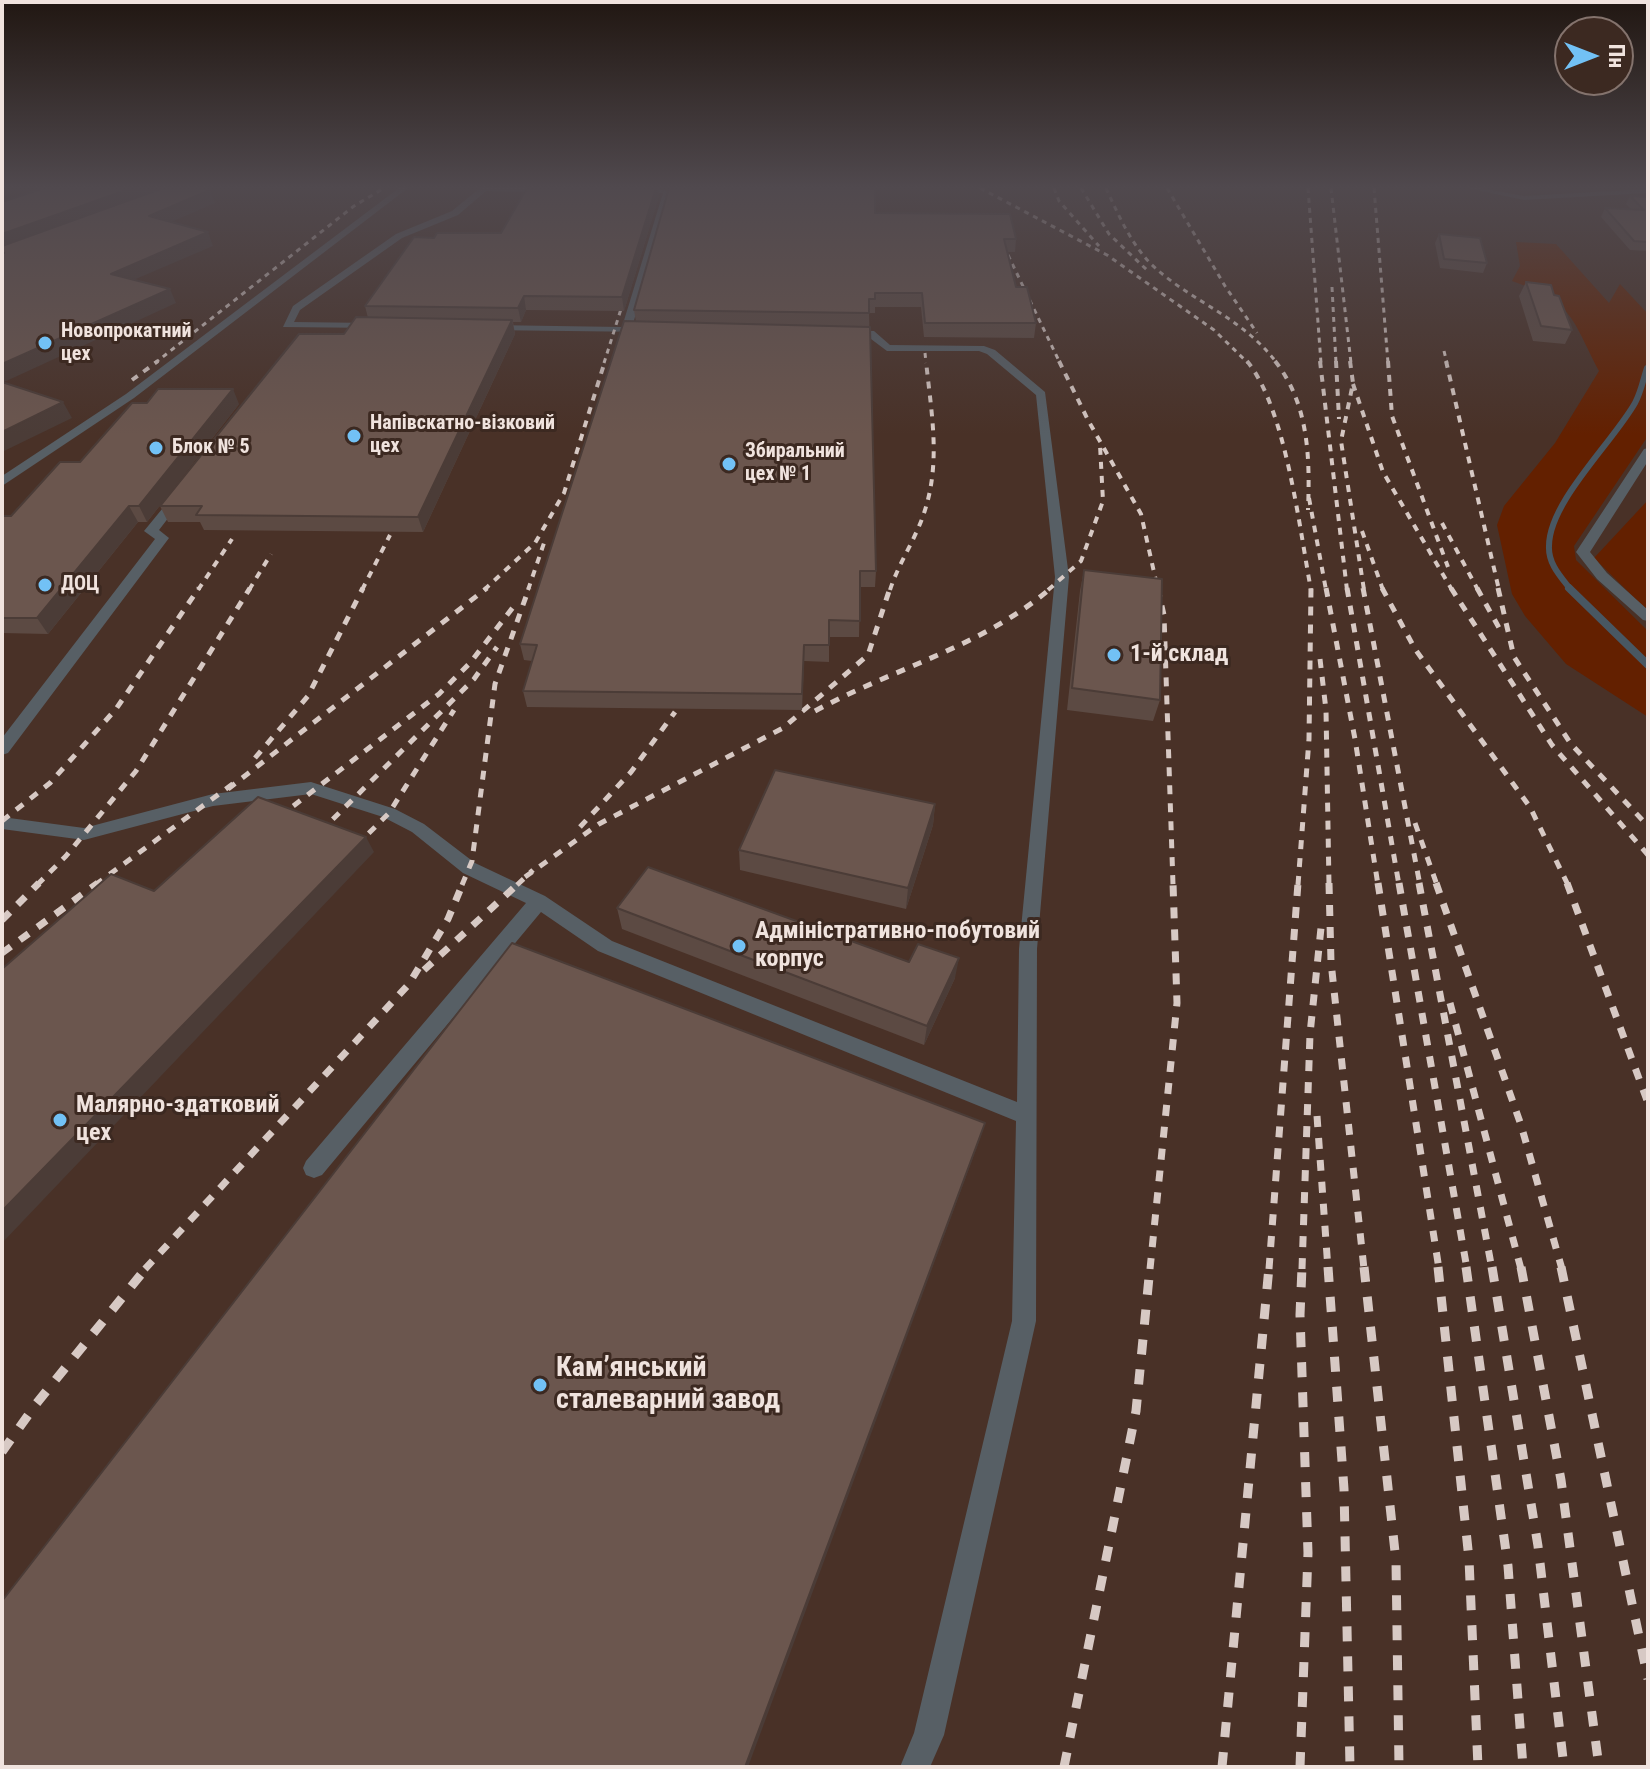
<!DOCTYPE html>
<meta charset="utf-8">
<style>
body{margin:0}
#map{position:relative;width:1650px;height:1769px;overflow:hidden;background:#3c2921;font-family:"Roboto Condensed",sans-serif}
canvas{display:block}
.frame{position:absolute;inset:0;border:4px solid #f0e3de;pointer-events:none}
.north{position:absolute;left:1554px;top:16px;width:80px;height:80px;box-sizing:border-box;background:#3c2921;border:2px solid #84736d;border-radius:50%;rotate:90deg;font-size:22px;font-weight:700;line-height:32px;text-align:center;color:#f0e3de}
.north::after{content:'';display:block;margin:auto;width:28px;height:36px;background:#72c1f5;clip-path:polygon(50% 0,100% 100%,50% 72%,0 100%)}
</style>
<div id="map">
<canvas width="1650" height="1769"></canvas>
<div class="frame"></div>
<div class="north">Пн</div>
</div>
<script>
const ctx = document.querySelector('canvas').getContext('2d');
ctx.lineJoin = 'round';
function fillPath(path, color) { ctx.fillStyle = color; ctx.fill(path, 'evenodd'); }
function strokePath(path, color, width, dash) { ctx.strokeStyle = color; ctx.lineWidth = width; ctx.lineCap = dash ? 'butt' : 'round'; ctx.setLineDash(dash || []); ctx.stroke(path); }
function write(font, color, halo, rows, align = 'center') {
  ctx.font = font + ' "Roboto Condensed",sans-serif'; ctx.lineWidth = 6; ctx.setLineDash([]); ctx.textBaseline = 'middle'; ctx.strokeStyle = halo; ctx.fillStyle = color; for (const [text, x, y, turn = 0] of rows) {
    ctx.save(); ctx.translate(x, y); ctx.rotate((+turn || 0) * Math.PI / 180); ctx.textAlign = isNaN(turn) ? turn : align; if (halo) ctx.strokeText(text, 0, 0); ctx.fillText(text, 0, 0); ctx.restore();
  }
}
const built = new Path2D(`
 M2 188H1648V1767H2Z`);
const green = new Path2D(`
 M1516 242 1556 244 1609 303 1620 284 1648 314V436L1574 546 1576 560 1648 631V717L1566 664 1525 616 1512 594 1497 525 1504 506 1555 443 1599 371C1571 317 1573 302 1512 281L1520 266Z
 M1648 500V611L1594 558Z`);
const streamFar1 = new Path2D(`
 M1571 590C1561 577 1548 564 1549 546 1549 502 1613 442 1635 403 1641 392 1643 380 1647 368`);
const stream = new Path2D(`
 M1569 588 1648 665`);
const lane = new Path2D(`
 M399 188H408L134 398 2 486V476L126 394Z
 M480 188H550L554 190 550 192 486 191 458 215 402 238 300 310 294 322 373 323 378 326 377 328 283 327 293 306 396 234 452 211Z
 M636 188 672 191 632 327 649 328V332L486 330 485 328 490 325 622 327 663 193 633 192Z
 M1467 188H1481L1524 196 1648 189V193L1524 200Z
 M846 330 874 331 890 345 984 346 995 350 1045 392 1069 577 1037 949 1036 1321 944 1735 930 1767H900L914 1733 1012 1321 1016 1121 598 951 541 912 322 1175 314 1178 306 1175 303 1168 306 1161 526 903 463 873 412 832 383 817 311 794 213 806 84 840 2 829V817L84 828 213 794 311 782 395 809 424 824 475 863 545 896 612 941 1017 1102 1019 949 1055 577 1036 395 987 354 979 351H887L867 336 842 335V331Z
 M1648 448V461L1590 552 1607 573 1648 610V621L1643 620 1597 579 1576 552 1644 449Z
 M176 492 186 495 159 530 169 538 8 753 2 755V738L155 539 144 531Z`);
const railFar4 = new Path2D(`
 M980 188 1107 255 1214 330 1248 363
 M1054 188 1059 201 1099 246
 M1081 188 1109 234 1148 271
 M1106 188C1118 214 1130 242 1150 263 1190 302 1239 314 1277 363
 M1167 188 1225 286 1257 333
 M1308 188 1321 363
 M1331 188 1351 363
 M1374 188 1388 363
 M1008 255 1060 363
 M1332 287 1336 363
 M1444 351 1447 363
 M925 353 926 363
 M155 363 354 206 384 188
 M604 363 627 290`);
const railFar3 = new Path2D(`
 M1059 361 1088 420 1141 514 1158 590
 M1247 361C1286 409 1299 526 1311 590
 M1275 361C1309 404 1310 458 1308 510
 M1320 361 1347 590
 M1336 361 1339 419
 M1350 361 1353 383 1341 441 1364 590
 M1388 361 1392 416 1448 567
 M1446 361 1499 590
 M132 380 158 361
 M1353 384 1383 472 1452 590
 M1309 498 1326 590
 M1442 523 1478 590
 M1362 531 1383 590
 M198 590 232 539
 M249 590 271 554
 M362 590 390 535
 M484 590 535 543 564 493 605 361
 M528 590 544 543
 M890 590C899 562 917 537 925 510 941 460 931 411 926 361
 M1048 590 1081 561 1103 501 1100 445`);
const railFar2 = new Path2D(`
 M1158 588 1164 615 1173 885
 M1326 588 1355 739 1378 885
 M1347 588 1399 885
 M1363 588 1420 885
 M1382 588 1415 649 1530 807 1568 885
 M1451 588 1552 745 1648 855
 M1477 588 1503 635
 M1498 588 1514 657 1571 744 1648 826
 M1320 659 1326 710 1329 885
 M815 711C894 668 982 647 1051 588
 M255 758 308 696 363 588
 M228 789 487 588
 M279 817 439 694 470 663 514 606
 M2 821 50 783 116 709 199 588
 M1415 823 1437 885
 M580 827 631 772 675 712
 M320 832 474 679 497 647
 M356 846 389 813 454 710
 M525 877 599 824 783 728 868 655 890 588
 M37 885 66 856 136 771 250 588
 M95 885 234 783
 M462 885 472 861 495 684 529 588
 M517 885 533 870
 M1298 885 1309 739 1311 588`);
const railFar1 = new Path2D(`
 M1329 883 1331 962 1364 1269
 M1378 883 1439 1269
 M1399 883 1467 1269
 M1419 883 1492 1269
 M1436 883 1521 1125 1562 1269
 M1567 883 1648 1103
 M2 920 39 883
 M2 953 98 883
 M424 970 519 883
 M1450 1003 1521 1269
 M1317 1116 1328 1269
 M145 1269 409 984 448 919 463 883
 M1150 1269 1177 1003 1173 883
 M1269 1269 1298 883
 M1302 1269 1310 1034 1321 928`);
const rail = new Path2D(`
 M1328 1267 1344 1489 1350 1767
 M1364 1267 1396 1561 1399 1767
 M1438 1267 1469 1559 1478 1767
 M1466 1267 1508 1566 1523 1767
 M1492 1267 1538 1546 1564 1767
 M1521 1267 1561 1480 1599 1767
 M1561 1267 1648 1679
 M2 1452 36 1404 147 1267
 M1064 1767 1136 1411 1150 1267
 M1222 1767 1269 1267
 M1300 1767 1308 1553 1300 1315 1302 1267`);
const wall = new Path2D(`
 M527 188H658L659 196 624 311 526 310 521 322H513L515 334 423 532 204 530 200 522H168L160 506 344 334 368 318 365 306 434 238 501 233Z
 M1630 196 1648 197V251L1630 250 1601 217 1605 208 1631 209 1626 204Z
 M875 213 1016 239 1015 252H1008L1016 287 1036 323 1034 338 924 337 921 307H875V313H869L876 571 875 587H860L859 637H829V662L804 661 802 710 527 707 523 691 532 661 524 660 520 644 636 322 634 310Z
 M1439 234 1487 263 1483 273 1440 268 1435 243Z
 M1526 282 1554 295 1572 330 1565 344 1533 341 1519 296Z
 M239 404 147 522H138L48 634 2 633V516H11L80 462Z
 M1084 570 1160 700 1153 721 1067 710 1080 591Z
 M935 804 933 825 906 909 740 870 739 850Z
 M617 908 955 978 924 1045 622 929Z`);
const shadedWall = new Path2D(`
 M132 188H172L2 250V234Z
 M656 188H658L659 196 624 311 622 297Z
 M210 190 215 203 155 229 149 216Z
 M208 232 213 246 117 287 111 274Z
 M170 289 176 303 2 383V364Z
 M524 296 526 310 521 322 518 308Z
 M512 320 515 334 423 532 418 517Z
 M233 389 239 404 147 522 139 506Z
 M63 402 72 418 2 452V432Z
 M129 506 138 522 48 634 37 618Z
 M804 645V661L802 710V694Z
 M935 804 933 825 906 909 908 888Z
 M366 837 374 852 2 1243V1211Z
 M959 958 955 978 924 1045 927 1026Z
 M985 1123 981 1136 748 1767H745Z`);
const building = new Path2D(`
 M44 188H132L2 234V202Z
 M163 188H198L210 190 149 216 208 232 111 274 170 289 2 364V253H4L2 252V246Z
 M527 188H656L622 297 524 296 518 308 365 306 414 237 434 238 437 233H501Z
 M669 188H875V213L1010 214 1016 239H1004L1016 287H1027L1036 323H925L922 293H875V299H869V313L634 310Z
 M1630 196 1648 197V242L1634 241 1605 208 1644 210Z
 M1439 234 1480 238 1487 263 1444 259Z
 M1526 282 1551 285 1554 295 1559 296 1572 330 1541 326Z
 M356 317 512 320 418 517 196 515 202 506H160L299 334H344Z
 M624 321 870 327 876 571H860V621L829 620V645H804L802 694 523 691 537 645 520 644Z
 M2 382 63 402 2 432Z
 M158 389H233L139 506H129L37 618H2V516H11L60 462H80L132 403H147Z
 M1084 570 1162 579 1160 700 1072 688Z
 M775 770 935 804 908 888 739 850Z
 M258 797 366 837 2 1211V969L111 874 154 891Z
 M648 867 909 962 918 944 959 958 927 1026 617 908Z
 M512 943 985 1123 745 1767H2V1601Z`);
const markers = [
 [45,343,8,"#72c1f5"],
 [354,436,8,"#72c1f5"],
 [156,448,8,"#72c1f5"],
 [729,464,8,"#72c1f5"],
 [45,585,8,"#72c1f5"],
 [1114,655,8,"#72c1f5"],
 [739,946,8,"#72c1f5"],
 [60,1120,8,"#72c1f5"],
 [540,1385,8,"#72c1f5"]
];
const farPoinames = [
 ["Новопрокатний",61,332],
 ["цех",61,355],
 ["Напівскатно-візковий",370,424],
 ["цех",370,447],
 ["Блок № 5",172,448],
 ["Збиральний",745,452],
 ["цех № 1",745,475],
 ["ДОЦ",61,585]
];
const poiNames = [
 ["1-й склад",1130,655],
 ["Адміністративно-побутовий",755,932],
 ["корпус",755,960],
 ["Малярно-здатковий",76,1106],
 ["цех",76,1134]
];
const nearPoinames = [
 ["Кам’янський",556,1369],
 ["сталеварний завод",556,1401]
];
fillPath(built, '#493127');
fillPath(green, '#632000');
strokePath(streamFar1, '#485762', 6);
strokePath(stream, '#485762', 8);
fillPath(lane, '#575f65');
strokePath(railFar4, '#d7c9c4', 3, [5, 5]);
strokePath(railFar3, '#d7c9c4', 4, [7, 7]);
strokePath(railFar2, '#d7c9c4', 5, [9, 9]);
strokePath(railFar1, '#d7c9c4', 7, [11, 11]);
strokePath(rail, '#d7c9c4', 9, [15, 15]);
fillPath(wall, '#5c4a43');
fillPath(shadedWall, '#4b3c37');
fillPath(building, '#6b564e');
strokePath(building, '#4b3c37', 2);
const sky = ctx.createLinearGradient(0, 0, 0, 435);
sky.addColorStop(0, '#211712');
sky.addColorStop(0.43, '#50494e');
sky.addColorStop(1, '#50494e00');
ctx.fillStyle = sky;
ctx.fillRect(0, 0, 1650, 435);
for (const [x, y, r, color] of markers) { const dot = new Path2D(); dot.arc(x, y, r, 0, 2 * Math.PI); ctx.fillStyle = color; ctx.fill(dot); strokePath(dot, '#3c2921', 3); }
write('bold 20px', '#f0e3de', '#3c2921', farPoinames, 'left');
write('bold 24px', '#f0e3de', '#3c2921', poiNames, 'left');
write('bold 28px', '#f0e3de', '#3c2921', nearPoinames, 'left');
</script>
